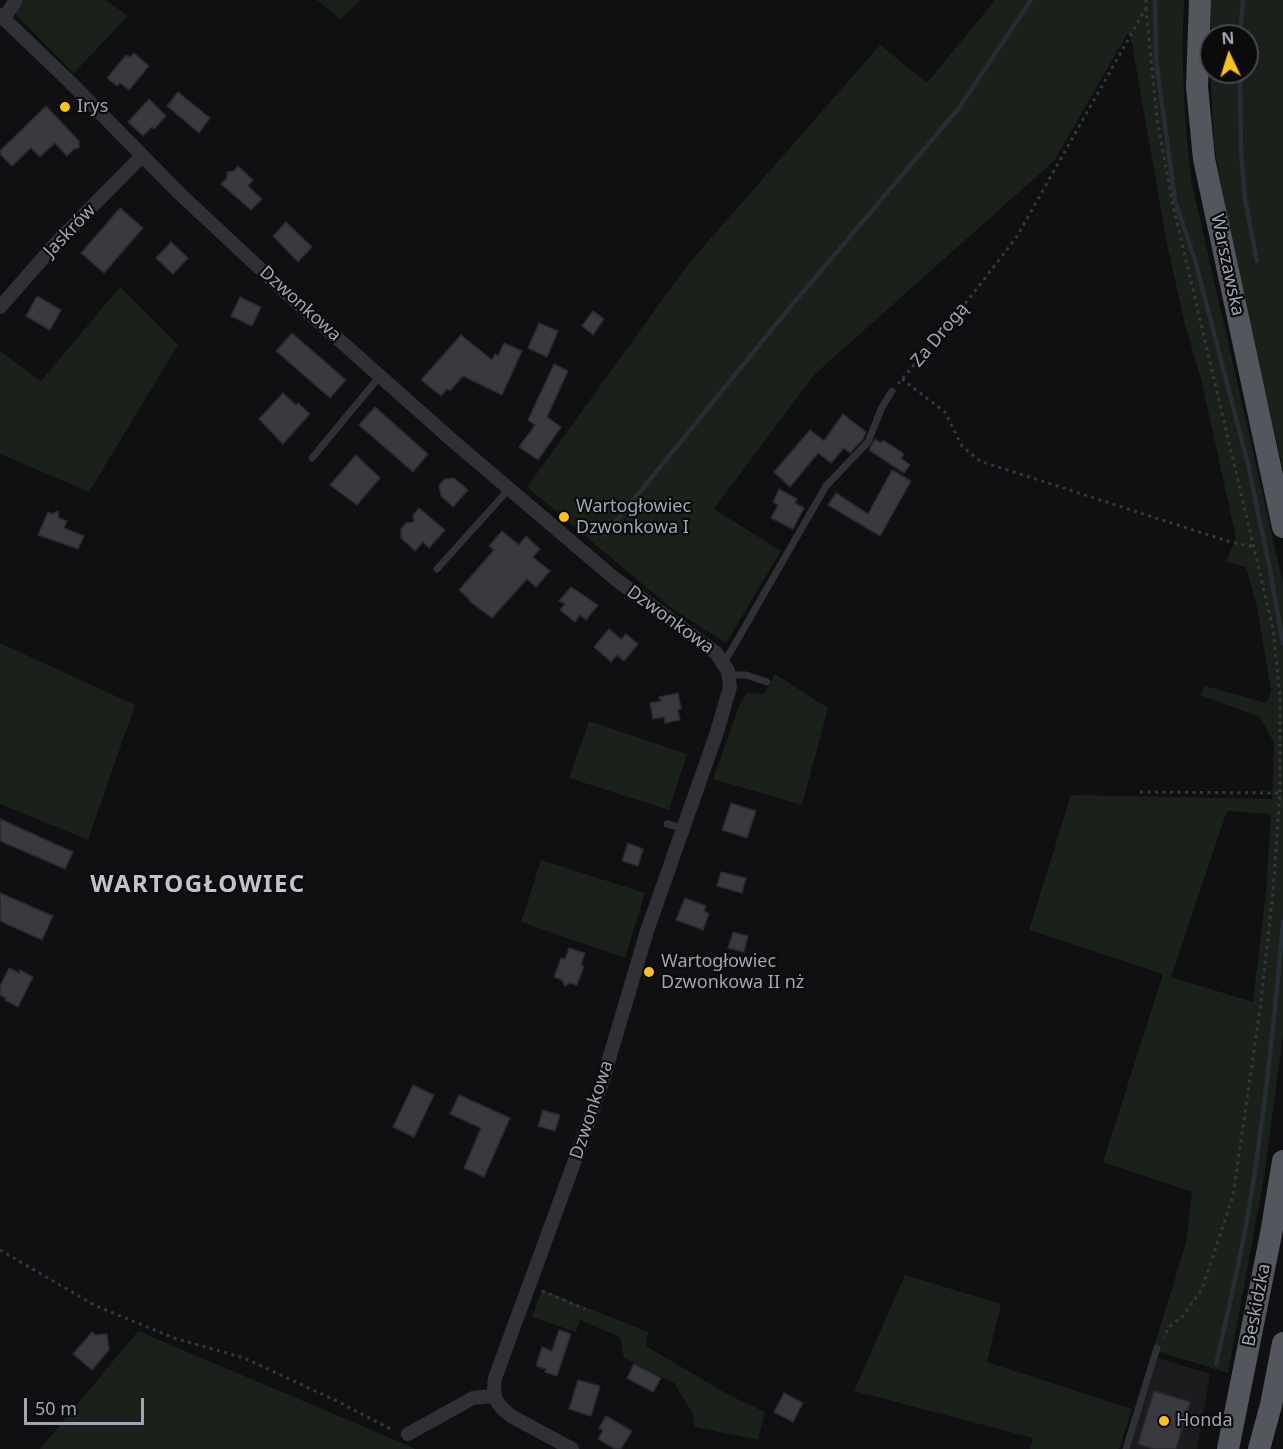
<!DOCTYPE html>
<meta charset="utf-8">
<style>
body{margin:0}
#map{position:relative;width:1283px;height:1449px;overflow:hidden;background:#100f11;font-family:"Noto Sans",sans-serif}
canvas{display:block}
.north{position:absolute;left:1199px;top:24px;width:60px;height:60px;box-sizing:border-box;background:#0b0b0c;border:2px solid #47484f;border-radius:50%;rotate:356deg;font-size:16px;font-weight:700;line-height:24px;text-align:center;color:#a0a4b3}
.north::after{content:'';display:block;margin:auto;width:21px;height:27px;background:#f9c120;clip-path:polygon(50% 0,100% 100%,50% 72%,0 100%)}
.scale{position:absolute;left:24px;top:1398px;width:120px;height:27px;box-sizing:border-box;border:3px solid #a0a4b3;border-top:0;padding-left:8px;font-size:18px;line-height:21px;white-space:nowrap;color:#a0a4b3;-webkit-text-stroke:4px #0b0b0c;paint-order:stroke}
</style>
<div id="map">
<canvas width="1283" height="1449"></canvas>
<div class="north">N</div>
<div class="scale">50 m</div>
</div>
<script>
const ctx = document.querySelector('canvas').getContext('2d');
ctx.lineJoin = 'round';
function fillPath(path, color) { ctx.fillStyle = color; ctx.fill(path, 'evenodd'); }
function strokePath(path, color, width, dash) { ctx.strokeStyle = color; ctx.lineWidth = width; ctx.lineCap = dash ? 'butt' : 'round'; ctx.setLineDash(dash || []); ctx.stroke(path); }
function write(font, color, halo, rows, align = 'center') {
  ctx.font = font + ' "Noto Sans",sans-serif'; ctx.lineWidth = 4.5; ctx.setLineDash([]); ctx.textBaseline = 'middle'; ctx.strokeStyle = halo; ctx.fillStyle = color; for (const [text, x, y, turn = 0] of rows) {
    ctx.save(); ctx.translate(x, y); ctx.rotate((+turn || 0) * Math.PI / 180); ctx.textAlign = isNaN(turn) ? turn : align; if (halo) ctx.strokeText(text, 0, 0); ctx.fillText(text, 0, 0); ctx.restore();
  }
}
const built = new Path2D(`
 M1158 1358 1210 1374 1197 1449H1129Z`);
const green = new Path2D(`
 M24 0H106L128 16 74 73 15 14Z
 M317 0H361L340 19Z
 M995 0H1184C1181 62 1184 123 1192 184L1283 583V1034L1264 1178 1228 1373 1153 1350 1186 1243 1192 1192 1103 1162 1163 974 1029 930 1071 795 1272 799 1274 743 1260 717 1200 695 1205 686 1266 703 1271 691 1257 607 1246 567 1226 562 1236 538 1201 379 1185 325 1167 244 1132 44 1128 33 1054 161 815 374 714 509 781 551 726 643 671 608 527 487 689 263 880 45 927 83ZM1227 811 1271 814 1266 892 1253 1002 1171 977Z
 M1211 0H1283V469L1238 275 1214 145 1210 61ZM1211 36H1247V72H1211Z
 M120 287 178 345 89 492 0 454V351L41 381Z
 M0 643 135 705 88 840 0 804Z
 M775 674 828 708 802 805 713 779 740 704 747 693 764 694Z
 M589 721 687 754 669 810 569 778Z
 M541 860 645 893 625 958 521 922Z
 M905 1275 1001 1304 987 1362 1132 1409 1119 1449H1030L1033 1438 854 1391Z
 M542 1290 648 1332 646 1346 727 1394 765 1412 758 1440 695 1427 692 1412 674 1383 624 1358 620 1337 580 1320 576 1332 532 1317Z
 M138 1331 414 1448V1449H40Z`);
const stream = new Path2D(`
 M1155 0 1156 60 1175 200 1195 260 1248 464 1269 565 1283 643
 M1240 36 1243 0
 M1240 72 1241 152 1245 199 1257 261
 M605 535 786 312 959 108 1031 0
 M1216 1364C1228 1311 1241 1257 1250 1203 1265 1110 1275 1016 1283 922`);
const building = new Path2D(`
 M134 53 149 66 129 90 120 83 117 86 107 78 126 55 130 57Z
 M178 92 210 118 199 133 167 106Z
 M149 99 166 116 154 129 152 127 143 136 128 122Z
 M46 106 79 141V148L74 149 67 156 55 143 40 157 31 148 12 166 0 154V151Z
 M238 166 253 180 248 186 262 199 251 210 221 184 227 178V172L234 171Z
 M120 208 143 228 104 273 81 253Z
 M286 222 312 247 298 262 273 236Z
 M171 242 188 258 173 274 156 258Z
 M37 296 61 310 50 330 26 316Z
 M240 297 261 307 252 326 231 316Z
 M593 311 604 319 593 335 582 326Z
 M539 323 558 331 547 357 528 348Z
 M292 333 346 380 330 398 276 351Z
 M461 335 492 360 495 354 498 356 504 343 522 351 502 395 463 376 450 391 447 389 441 396 421 380Z
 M554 364 568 371 547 417 561 427 538 460 519 447 535 425 528 420Z
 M283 393 296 405 298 403 310 414 283 444 259 419Z
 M375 407 428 454 413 472 359 425Z
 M843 414 866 432 863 439 850 453 844 448 831 463 818 453 790 487 774 472 810 430 824 441Z
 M875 439 881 443 883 440 904 454 901 458 910 465 904 473 869 450Z
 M356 455 380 478 357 505 330 485Z
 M892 470 911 481 880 536 828 505 836 493 868 514Z
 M454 478 468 490 453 507 441 496 439 485 445 479Z
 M779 489 797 499 795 503 804 508 793 529 771 518 778 505 773 502Z
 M419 508 445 530 429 548 423 542 415 551 401 538V529L406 523 414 522 413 515Z
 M58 511 59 518 67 521 64 528 84 536 78 549 38 535 48 512 52 514Z
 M502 531 519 545 526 536 540 549 533 557 550 571 536 587 527 579 492 618 469 601 470 600 459 590 494 550 489 546Z
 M571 587 598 605 586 620 580 615 575 622 560 610 565 604 559 601Z
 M609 629 621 639 626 634 638 644 624 661 617 655 611 662 594 647Z
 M678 693 681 709 678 710 680 720 665 723 664 717 653 719 650 703 661 701 659 697Z
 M731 803 756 811 747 838 722 830Z
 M0 819 73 852 65 869 0 841Z
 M628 843 643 849 638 866 622 861Z
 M721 872 746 878 742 893 717 886Z
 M0 893 53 916 42 940 0 921Z
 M685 898 706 906 704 911 709 914 703 930 676 920Z
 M733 932 748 936 744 952 728 948Z
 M569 948 585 953 581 965 584 966 577 985 570 983 565 986 562 980 554 977 561 958 565 959Z
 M9 968 19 973 20 970 33 977 18 1007 5 1000 6 998 0 995V986Z
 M413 1085 434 1095 414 1137 393 1127Z
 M459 1095 510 1118 484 1177 464 1168 481 1128 450 1114Z
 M543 1110 560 1115 555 1131 538 1126Z
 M559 1330 571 1334 557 1376 545 1372 546 1369 536 1366 542 1347 552 1351Z
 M92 1332 95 1335 107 1334 109 1350 92 1370 73 1354Z
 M634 1364 661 1378 653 1392 627 1378Z
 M578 1380 600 1386 591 1416 569 1409Z
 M1154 1391 1190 1402 1176 1449H1154L1138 1444Z
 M784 1393 803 1403 793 1422 774 1412Z
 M606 1416 632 1431 621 1449H615L598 1439 603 1430 599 1428Z`);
const path = new Path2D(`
 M1146 8 1157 119 1173 205 1273 629 1280 695V793L1273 892 1260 1009 1233 1196 1202 1289 1184 1315 1169 1327 1163 1338
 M902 379 945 412 962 446 980 461 1227 541 1254 547
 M898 384 968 300 1016 238 1146 8V0
 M1140 792 1280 793
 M0 1250 96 1306 174 1338 244 1358 339 1402 394 1431
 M542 1291 585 1309`);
const service = new Path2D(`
 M312 458 380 376
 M437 569 509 489
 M724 663 826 486 868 442 882 407 892 391
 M728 675H746L767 682
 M667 824 683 828
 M1126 1449 1157 1348`);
const minor = new Path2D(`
 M0 15 69 81 179 193 284 291 453 441 614 578 716 653 728 671 730 687 717 732 647 931 601 1086 578 1152 495 1378C492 1398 496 1404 511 1416L572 1449
 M4 18 16 0
 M0 307 59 240 142 156
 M408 1434 473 1398 494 1396`);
const trunk = new Path2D(`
 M1200 0 1197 87 1204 159 1283 527
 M1228 1449 1271 1234 1283 1161
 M1259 1449 1271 1405 1283 1343`);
const markers = [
 [65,107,6,"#f9c120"],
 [564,517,6,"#f9c120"],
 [649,972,6,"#f9c120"],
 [1164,1421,6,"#f9c120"]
];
const poiNames = [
 ["Irys",77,107],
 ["Wartogłowiec",576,507],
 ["Dzwonkowa I",576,528],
 ["Wartogłowiec",661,962],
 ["Dzwonkowa II nż",661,983],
 ["Honda",1176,1421]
];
const streetNames = [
 ["Jaskrów",70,231,-46],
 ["Warszawska",1227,265,78],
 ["Dzwonkowa",300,304,42],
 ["Za Drogą",940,335,-50],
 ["Dzwonkowa",670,620,36],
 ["Dzwonkowa",592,1110,-72],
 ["Beskidzka",1257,1305,-79]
];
const districtNames = [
 ["WARTOGŁOWIEC",198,885]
];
fillPath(built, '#1c1b1e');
fillPath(green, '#1a211b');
strokePath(stream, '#262d35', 4.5);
fillPath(building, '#3a393f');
strokePath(building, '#2a292d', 1.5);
strokePath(path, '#36383d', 3, [3, 4.5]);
strokePath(service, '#303136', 7);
strokePath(minor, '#303136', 14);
strokePath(trunk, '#54565e', 22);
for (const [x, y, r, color] of markers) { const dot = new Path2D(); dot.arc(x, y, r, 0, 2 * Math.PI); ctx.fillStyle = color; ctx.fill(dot); strokePath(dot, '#0b0b0c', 2); }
write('18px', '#a0a4b3', '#0b0b0c', poiNames, 'left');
write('18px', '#a0a4b3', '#0b0b0c', streetNames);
ctx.letterSpacing = '1.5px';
write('bold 24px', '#c1c3ce', '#0b0b0c', districtNames);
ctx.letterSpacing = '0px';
</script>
